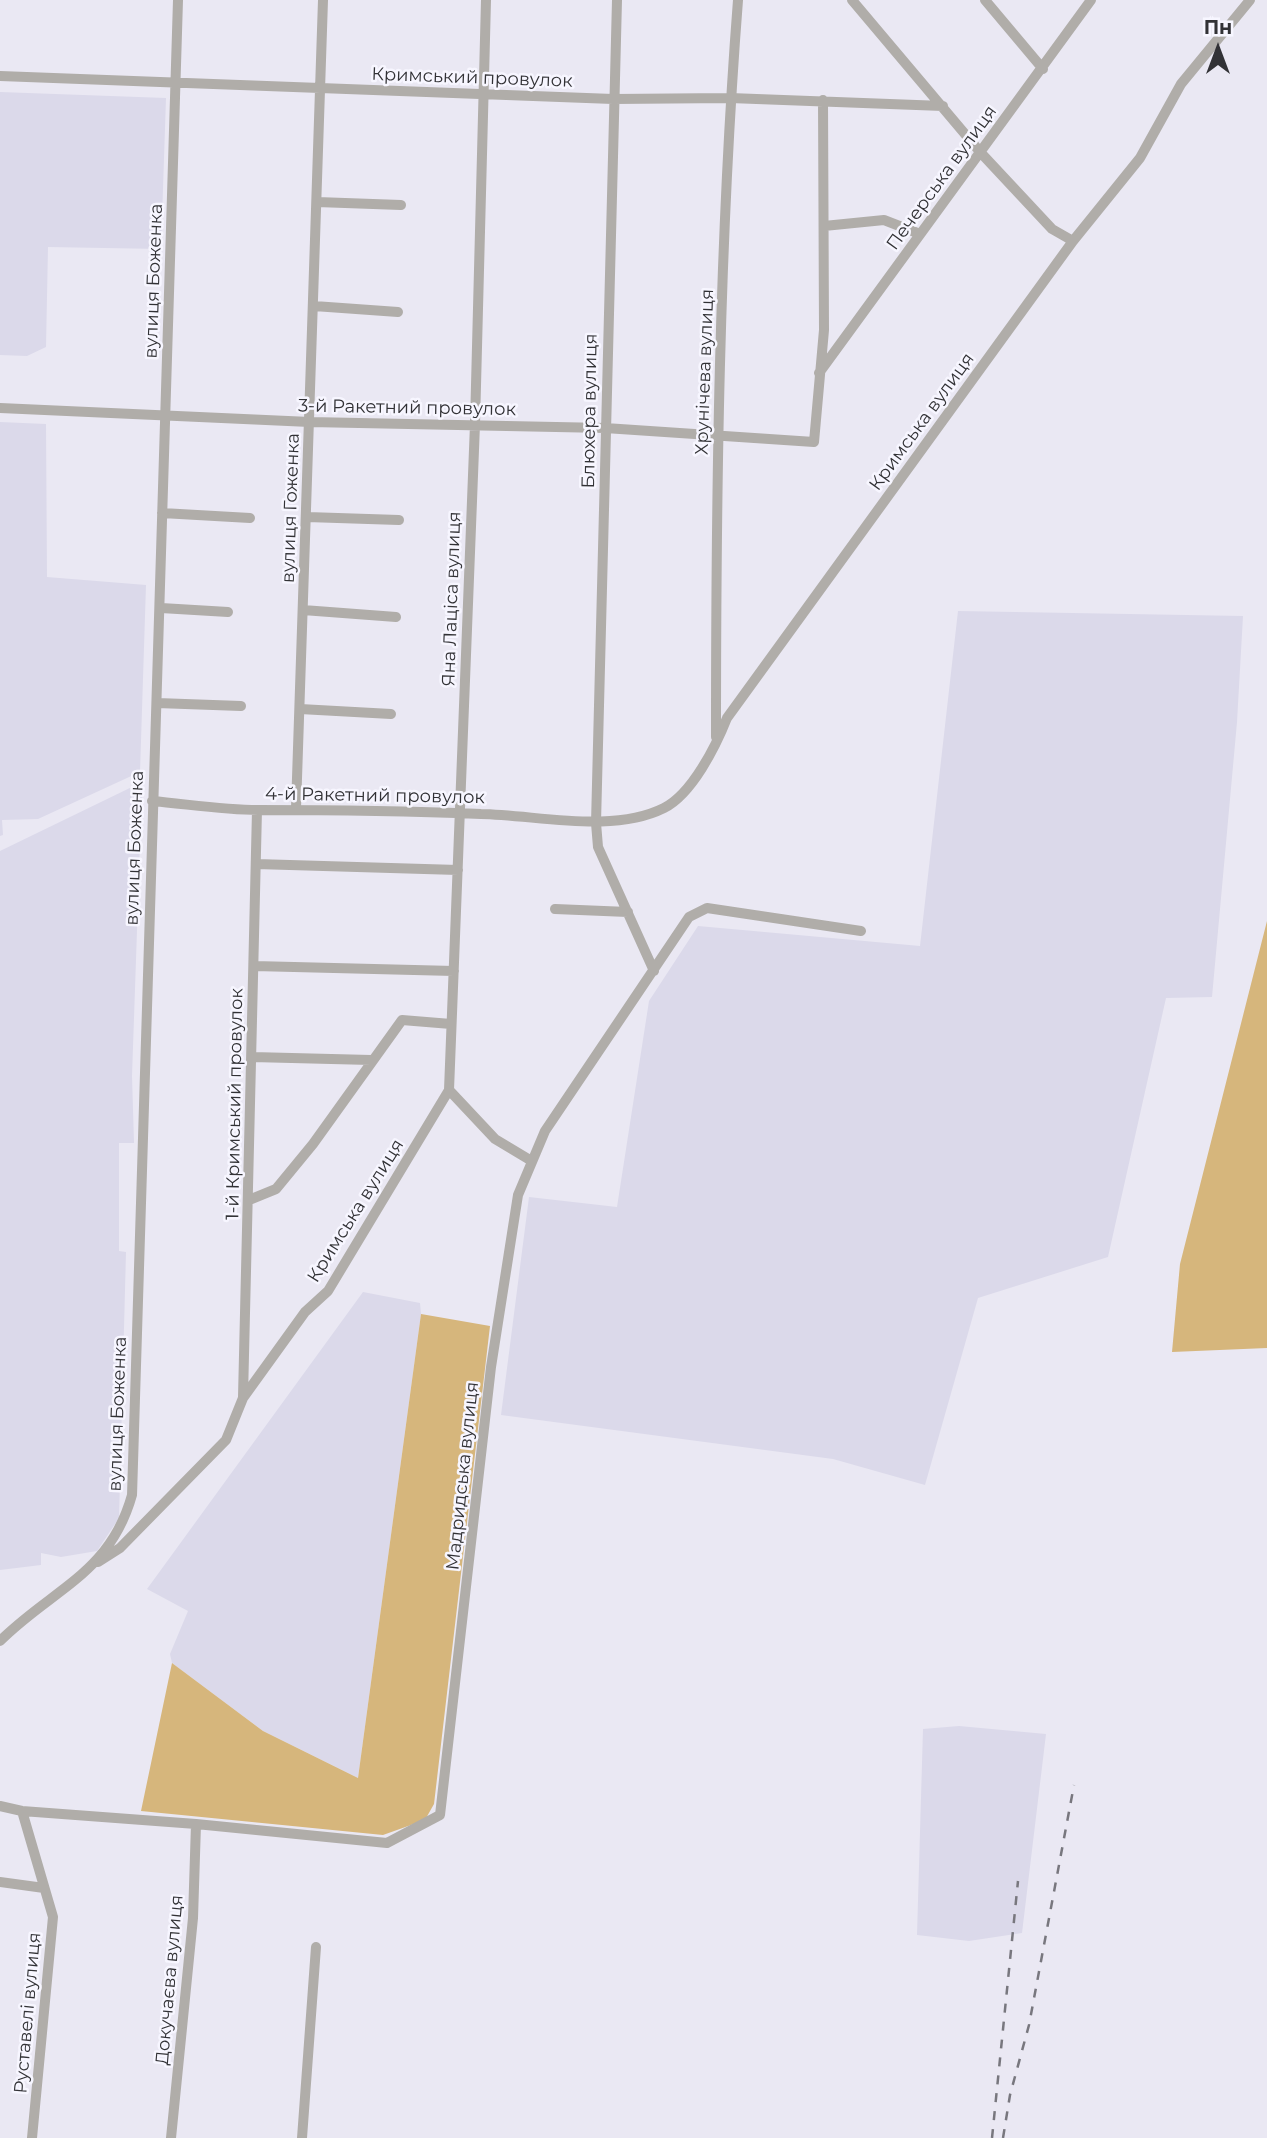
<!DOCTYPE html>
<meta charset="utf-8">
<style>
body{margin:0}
#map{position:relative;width:1267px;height:2138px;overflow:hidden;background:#eae8f3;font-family:Montserrat,sans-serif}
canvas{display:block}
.north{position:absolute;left:1183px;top:14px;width:70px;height:70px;-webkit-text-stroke:5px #f7f6ff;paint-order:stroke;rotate:0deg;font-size:19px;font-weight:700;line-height:28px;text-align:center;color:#323236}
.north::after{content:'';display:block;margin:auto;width:24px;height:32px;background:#323236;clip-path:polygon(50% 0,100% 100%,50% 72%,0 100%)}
</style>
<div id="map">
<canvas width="1267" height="2138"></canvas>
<div class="north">Пн</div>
</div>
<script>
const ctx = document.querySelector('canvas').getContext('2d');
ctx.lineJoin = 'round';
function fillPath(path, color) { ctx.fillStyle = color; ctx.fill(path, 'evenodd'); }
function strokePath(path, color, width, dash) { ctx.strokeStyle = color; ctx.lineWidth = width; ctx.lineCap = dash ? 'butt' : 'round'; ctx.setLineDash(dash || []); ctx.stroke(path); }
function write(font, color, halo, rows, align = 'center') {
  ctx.font = font + ' Montserrat,sans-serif'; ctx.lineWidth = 5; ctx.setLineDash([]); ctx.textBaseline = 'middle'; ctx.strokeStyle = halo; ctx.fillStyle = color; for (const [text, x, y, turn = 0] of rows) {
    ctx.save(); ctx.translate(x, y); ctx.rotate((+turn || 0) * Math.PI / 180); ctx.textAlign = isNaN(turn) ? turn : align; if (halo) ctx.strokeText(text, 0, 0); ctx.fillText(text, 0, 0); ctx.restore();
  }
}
const built = new Path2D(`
 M0 92 166 98 161 249 48 247 46 347 27 356 0 355Z
 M0 422 46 424 47 577 146 585 140 772 38 819 2 820 3 835 0 836Z
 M958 611 1243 616 1237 722 1212 997 1166 998 1108 1257 978 1298 925 1485 833 1459 501 1415 529 1197 617 1207 649 1001 698 926 920 946Z
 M136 785H142L132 1076 134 1143H119V1251L126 1252 119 1518 97 1551 61 1557 41 1553V1565L0 1570V851Z
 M363 1292 420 1303 421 1314 358 1778 263 1731 172 1663 170 1654 188 1611 147 1589Z
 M959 1726 1046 1734 1022 1933 969 1941 917 1935 923 1729Z`);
const green = new Path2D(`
 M1267 921V1348L1172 1352 1180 1264Z
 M421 1314 490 1326 434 1804 425 1820 383 1835 141 1811 172 1663 263 1731 358 1778Z`);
const minor = new Path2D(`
 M486 0 475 424 449 1090 495 1139 530 1160
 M617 0 596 823 598 847 654 971
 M852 0 981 153 1052 229 1073 241
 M985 0 1043 69
 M0 76 613 99 730 98 943 106
 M317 202 401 205
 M824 226 884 220 920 234
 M314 306 398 312
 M819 373 1091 0
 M0 408 310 422 605 428 814 442 824 330 823 100
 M162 513 250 518
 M307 517 399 520
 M161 608 228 612
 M303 610 396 617
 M157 703 241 706
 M300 709 391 714
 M716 737C716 492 719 245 738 0
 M152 801C187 804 223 810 258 810 333 810 407 811 481 814 538 815 612 834 664 808 692 794 716 746 727 718L1073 241 1140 158 1181 84 1250 0
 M296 808 323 0
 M256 864 458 870
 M555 909 628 912
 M254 966 454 971
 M252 1057 371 1060
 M249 1200 276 1189 313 1144 402 1020 451 1024
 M243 1397 257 810
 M98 1562 120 1548 226 1440 243 1398 305 1312 328 1291 449 1090
 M0 1641C52 1589 110 1574 132 1495L178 0
 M0 1806 22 1811 196 1824 387 1843 440 1815 491 1367 518 1195 545 1131 689 917 707 908 861 931
 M22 1811 53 1917 32 2138
 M0 1882 44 1888
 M171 2138 193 1918 196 1824
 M302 2138 316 1947`);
const rail = new Path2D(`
 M992 2138 1018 1881
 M1003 2138 1010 2095 1029 2025 1074 1785`);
const streetNames = [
 ["Кримський провулок",472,78,2],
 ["Печерська вулиця",942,178,-54],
 ["вулиця Боженка",154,281,-88],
 ["Хрунічева вулиця",705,372,-88],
 ["3-й Ракетний провулок",407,408,1],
 ["Блюхера вулиця",590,411,-89],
 ["Кримська вулиця",922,422,-54],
 ["вулиця Гоженка",291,508,-88],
 ["Яна Лаціса вулиця",452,599,-88],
 ["4-й Ракетний провулок",375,796,1],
 ["вулиця Боженка",135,848,-88],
 ["1-й Кримський провулок",235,1104,-89],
 ["Кримська вулиця",356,1211,-58],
 ["вулиця Боженка",118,1414,-88],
 ["Мадридська вулиця",463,1476,-84],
 ["Докучаєва вулиця",170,1980,-85],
 ["Руставелі вулиця",28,2013,-85]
];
fillPath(built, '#dbd9ea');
fillPath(green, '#d6b67c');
strokePath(minor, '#b0ada9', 10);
strokePath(rail, '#78777e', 2.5, [9, 9]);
write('18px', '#323236', '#f7f6ff', streetNames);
</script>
